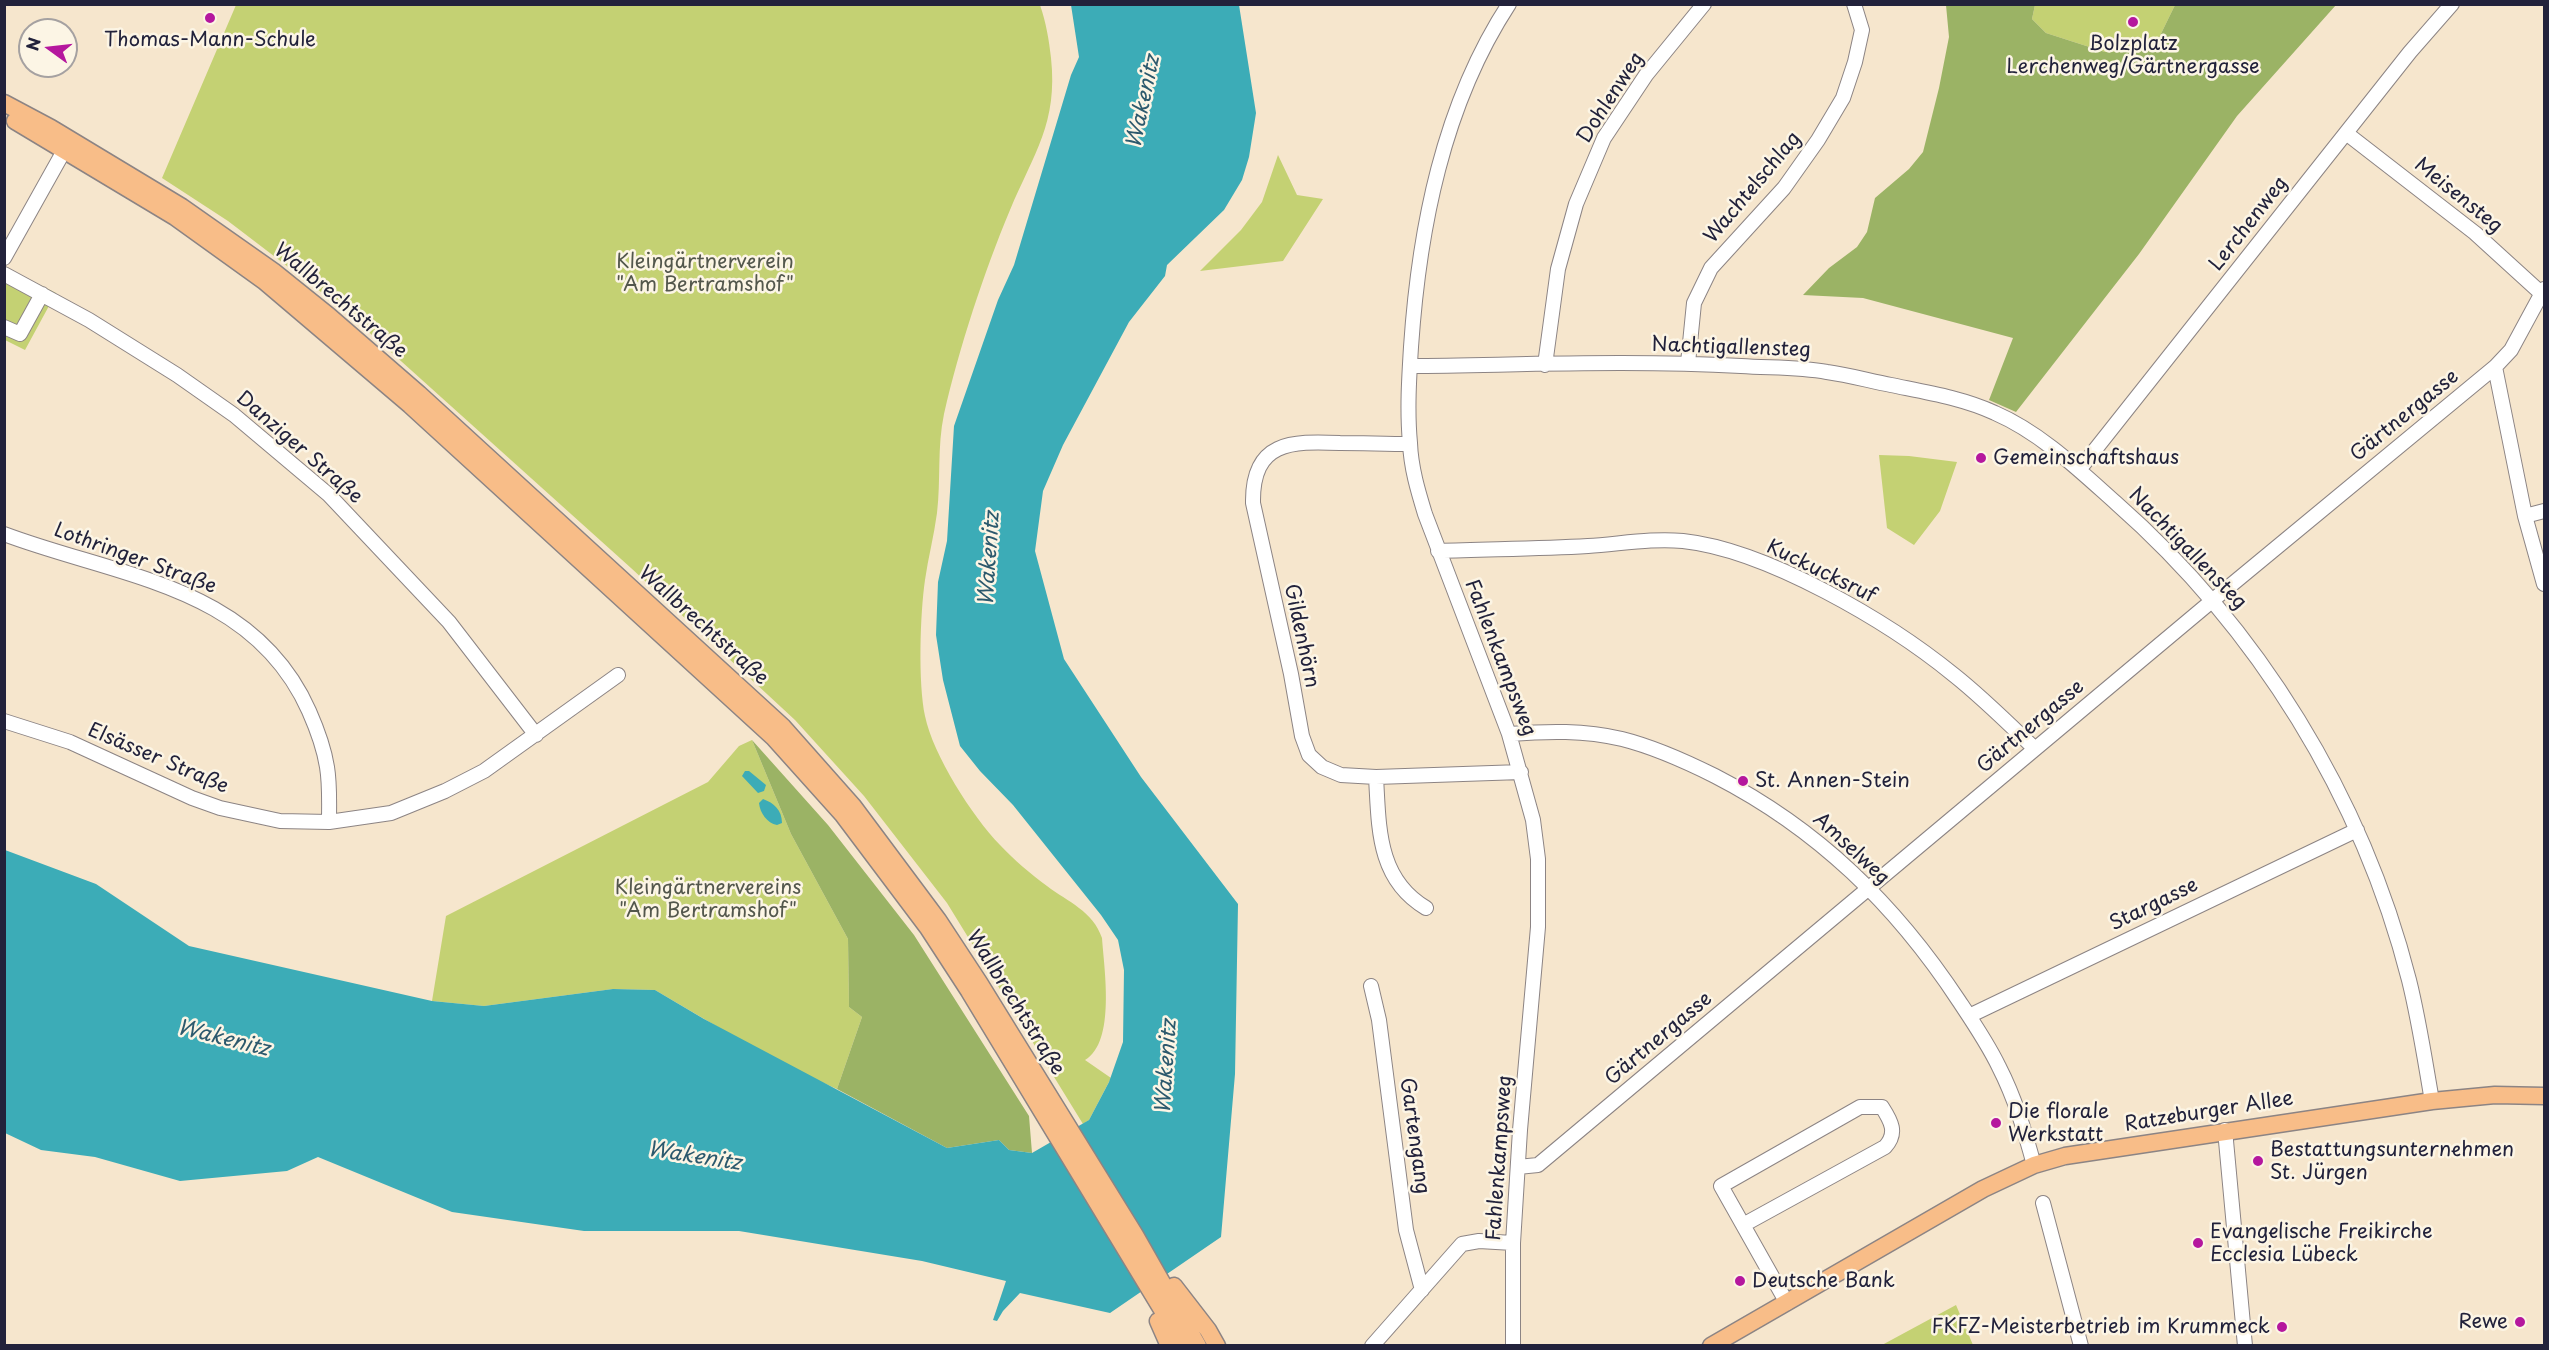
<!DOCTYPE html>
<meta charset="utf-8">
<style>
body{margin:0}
#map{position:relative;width:2549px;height:1350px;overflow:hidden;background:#f6e6cd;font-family:"Playpen Sans",sans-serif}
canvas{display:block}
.frame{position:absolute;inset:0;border:6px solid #22223b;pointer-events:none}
.north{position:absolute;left:18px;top:18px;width:60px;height:60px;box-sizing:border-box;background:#fcf5e5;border:2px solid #a5a1a1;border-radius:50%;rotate:285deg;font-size:16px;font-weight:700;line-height:24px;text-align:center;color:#22223b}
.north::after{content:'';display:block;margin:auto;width:21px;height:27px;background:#b5179e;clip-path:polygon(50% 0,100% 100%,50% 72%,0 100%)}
</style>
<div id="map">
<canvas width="2549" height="1350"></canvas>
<div class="frame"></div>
<div class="north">N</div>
</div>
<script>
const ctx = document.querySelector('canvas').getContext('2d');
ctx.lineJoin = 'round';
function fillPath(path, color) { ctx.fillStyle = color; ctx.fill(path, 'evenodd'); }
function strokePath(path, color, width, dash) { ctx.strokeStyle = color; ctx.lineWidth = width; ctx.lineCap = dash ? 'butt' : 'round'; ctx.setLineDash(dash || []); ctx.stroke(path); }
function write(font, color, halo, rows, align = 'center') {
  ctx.font = font + ' "Playpen Sans",sans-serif'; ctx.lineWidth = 5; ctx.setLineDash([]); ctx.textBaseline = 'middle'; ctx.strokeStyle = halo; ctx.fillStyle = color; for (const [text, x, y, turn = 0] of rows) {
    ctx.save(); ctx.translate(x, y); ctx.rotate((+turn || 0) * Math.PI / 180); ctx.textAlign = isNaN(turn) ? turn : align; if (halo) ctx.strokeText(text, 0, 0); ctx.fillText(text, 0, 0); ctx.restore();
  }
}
const green = new Path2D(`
 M236 5H1040C1046 22 1049 40 1051 58 1058 123 1034 153 1010 210 984 272 959 348 944 414 937 447 941 480 937 513 934 536 928 558 925 580 920 614 918 683 925 716 933 755 972 816 1000 845 1014 860 1031 874 1047 886 1068 902 1093 911 1102 938 1104 968 1116 1042 1085 1060L1111 1078 1089 1120 1083 1124 947 903 864 796 795 720 631 568 342 308 228 221 162 178Z
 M2035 5H2175L2153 50 2105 52 2046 33 2032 19Z
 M1278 155 1297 195 1323 199 1283 261 1200 271 1241 230 1262 202Z
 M5 267 56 293 25 350 5 340Z
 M1879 455 1909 456 1957 462 1940 511 1914 545 1887 528Z
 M752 740 791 834 848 939 849 1007 862 1017 837 1089 779 1063 655 990 613 989 484 1006 432 1001 446 916 708 782 739 746Z
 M1956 1305 1973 1345H1882Z`);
const forest = new Path2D(`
 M1946 5H2035L2032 19 2046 33 2105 52 2153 50 2175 5H2336L2237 116 2139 254 2016 412 1989 400 2013 338 1863 298 1803 295 1829 268 1857 247 1867 232 1875 198 1909 169 1923 152 1939 88 1949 37Z
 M752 740 828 825 914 935 1029 1116 1032 1153 1009 1150 999 1140 947 1148 837 1089 862 1017 849 1007 848 939 791 834Z`);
const water = new Path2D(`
 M1071 5H1239L1256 113 1249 157 1242 180 1224 210 1167 265 1165 276 1129 322 1063 445 1043 491 1035 551 1064 659 1141 777 1238 904 1235 1074 1221 1237 1110 1313 1020 1293 1003 1311 997 1321 993 1320 1006 1281 922 1261 739 1231H584L452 1212 318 1157 287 1171 180 1181 95 1157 41 1150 5 1133V850L96 884 189 946 432 1001 484 1006 613 989 655 990 704 1019 947 1148 999 1140 1009 1150 1032 1153 1089 1120 1109 1082 1123 1042 1124 970 1118 940 1101 915 1013 805 980 771 960 746 943 680 936 635 938 582 947 541 954 426 998 300 1014 265 1071 75 1079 57Z
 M745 771H749L766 785 764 791 758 793 742 776Z
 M763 799C774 803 782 810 782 823L777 825C767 823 760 813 759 803Z`);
const minor = new Path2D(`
 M1509 4C1443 105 1419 229 1411 347 1409 379 1407 411 1410 443 1411 468 1418 491 1425 514L1509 734 1533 820 1538 859V927L1520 1130 1513 1243V1346
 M2346 133 2475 233 2542 294
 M4 258 65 149
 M4 274 89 320 177 375 234 415 329 495 449 622 536 735
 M4 327 20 334 42 294
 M1688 363 1694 303 1711 268 1784 188 1818 140 1843 98 1855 62 1862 30 1854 4
 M1545 365 1558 269 1576 204 1604 138 1646 75 1704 4
 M1410 366C1520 365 1631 360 1741 366 1770 368 1799 367 1827 372 1849 375 1870 381 1891 385 1925 392 1963 398 1995 413 2041 433 2079 470 2116 503 2258 628 2362 796 2409 980 2419 1020 2425 1061 2432 1101
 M2495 367 2525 516 2544 584
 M1410 444C1386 444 1363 443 1340 443 1291 441 1252 441 1253 503L1291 674 1302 736 1309 755 1322 767 1341 775 1376 777 1521 772
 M2079 470 2410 52 2452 4
 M2525 516 2544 511
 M4 534C118 577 253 585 309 711 317 729 324 748 327 767 330 785 329 804 329 822
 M1438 551C1488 549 1538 549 1588 546 1620 544 1652 538 1683 541 1767 550 1889 622 1954 675 1983 698 2009 724 2035 749
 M4 721 70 742 192 798 220 808 280 821 329 822 391 813 445 791 484 771 618 675
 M1509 734C1548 731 1584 730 1622 739 1654 747 1685 761 1715 776 1818 829 1895 904 1959 1001 1973 1022 1988 1044 1999 1067 2015 1098 2025 1132 2034 1165
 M1376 777C1379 827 1377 879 1426 908
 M1371 986 1379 1020 1406 1230 1422 1290
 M1969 1016 2357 830
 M2225 1130 2245 1346
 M1518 1167 1538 1165 2213 600 2495 367 2511 350 2544 289
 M2043 1203 2081 1346
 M1743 1225 1885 1147C1898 1133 1891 1121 1882 1107H1860L1721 1186C1743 1225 1765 1264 1787 1303
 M1372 1346 1462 1244 1479 1241 1513 1243`);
const major = new Path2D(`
 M4 103 51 128 182 207 273 271 329 316 419 394 783 727 853 806 938 920 980 984 1135 1235 1198 1346
 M15 121 175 217 264 281 410 405 773 737 843 815 928 928 969 991 1184 1346
 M1174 1286 1208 1330 1217 1346
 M1158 1321 1169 1346
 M1711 1346 1983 1189 2034 1165 2065 1156 2432 1101 2495 1095 2544 1096`);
const markers = [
 [210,18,6,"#b5179e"],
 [2133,22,6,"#b5179e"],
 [1981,458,6,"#b5179e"],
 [1743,781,6,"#b5179e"],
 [1996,1123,6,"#b5179e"],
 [2258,1161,6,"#b5179e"],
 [2198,1243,6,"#b5179e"],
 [1740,1281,6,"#b5179e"],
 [2520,1322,6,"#b5179e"],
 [2282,1327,6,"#b5179e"]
];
const poiNames = [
 ["Thomas-Mann-Schule",210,40,"center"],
 ["Bolzplatz",2133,44,"center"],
 ["Lerchenweg/Gärtnergasse",2133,67,"center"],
 ["Gemeinschaftshaus",1993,458],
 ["St. Annen-Stein",1755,781],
 ["Die florale",2008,1112],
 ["Werkstatt",2008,1135],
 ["Bestattungsunternehmen",2270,1150],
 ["St. Jürgen",2270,1173],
 ["Evangelische Freikirche",2210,1232],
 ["Ecclesia Lübeck",2210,1255],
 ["Deutsche Bank",1752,1281],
 ["Rewe",2508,1322,"right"],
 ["FKFZ-Meisterbetrieb im Krummeck",2270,1327,"right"]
];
const streetNames = [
 ["Dohlenweg",1611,98,-57],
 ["Wachtelschlag",1753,188,-50],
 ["Meisensteg",2458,196,39],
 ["Lerchenweg",2249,224,-52],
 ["Wallbrechtstraße",340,301,40],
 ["Nachtigallensteg",1731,348,2],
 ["Gärtnergasse",2405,416,-39],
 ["Danziger Straße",299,448,41],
 ["Nachtigallensteg",2187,549,46],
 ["Lothringer Straße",135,559,20],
 ["Kuckucksruf",1821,572,26],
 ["Wallbrechtstraße",703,626,42],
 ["Gildenhörn",1301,636,78],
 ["Fahlenkampsweg",1500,658,69],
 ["Gärtnergasse",2031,727,-40],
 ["Elsässer Straße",158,759,23],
 ["Amselweg",1851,849,43],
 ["Stargasse",2154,905,-26],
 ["Wallbrechtstraße",1015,1003,58],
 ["Gärtnergasse",1659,1039,-40],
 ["Ratzeburger Allee",2209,1112,-9],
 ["Gartengang",1414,1136,82],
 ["Fahlenkampsweg",1500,1158,-86]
];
const parkNames = [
 ["Kleingärtnerverein",705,262],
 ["\"Am Bertramshof\"",705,285],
 ["Kleingärtnervereins",708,888],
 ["\"Am Bertramshof\"",708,911]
];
const waterNames = [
 ["Wakenitz",1144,102,-78],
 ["Wakenitz",990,559,-86],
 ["Wakenitz",223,1039,14],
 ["Wakenitz",1167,1067,-86],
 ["Wakenitz",694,1157,9]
];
fillPath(green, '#c4d173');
fillPath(forest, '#9bb365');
fillPath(water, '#3cacb7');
strokePath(minor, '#8c8484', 16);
strokePath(major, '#8c8484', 19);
strokePath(minor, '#fff', 14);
strokePath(major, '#f8bd88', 16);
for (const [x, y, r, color] of markers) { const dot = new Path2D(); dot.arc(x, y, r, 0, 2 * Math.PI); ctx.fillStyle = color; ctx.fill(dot); strokePath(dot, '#fcf5e5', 2); }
write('20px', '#22223b', '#fcf5e5', poiNames, 'left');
write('20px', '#22223b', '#fcf5e5', streetNames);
write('20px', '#53574c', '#fcf5e5', parkNames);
write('italic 21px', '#2c596d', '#fcf5e5', waterNames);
</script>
